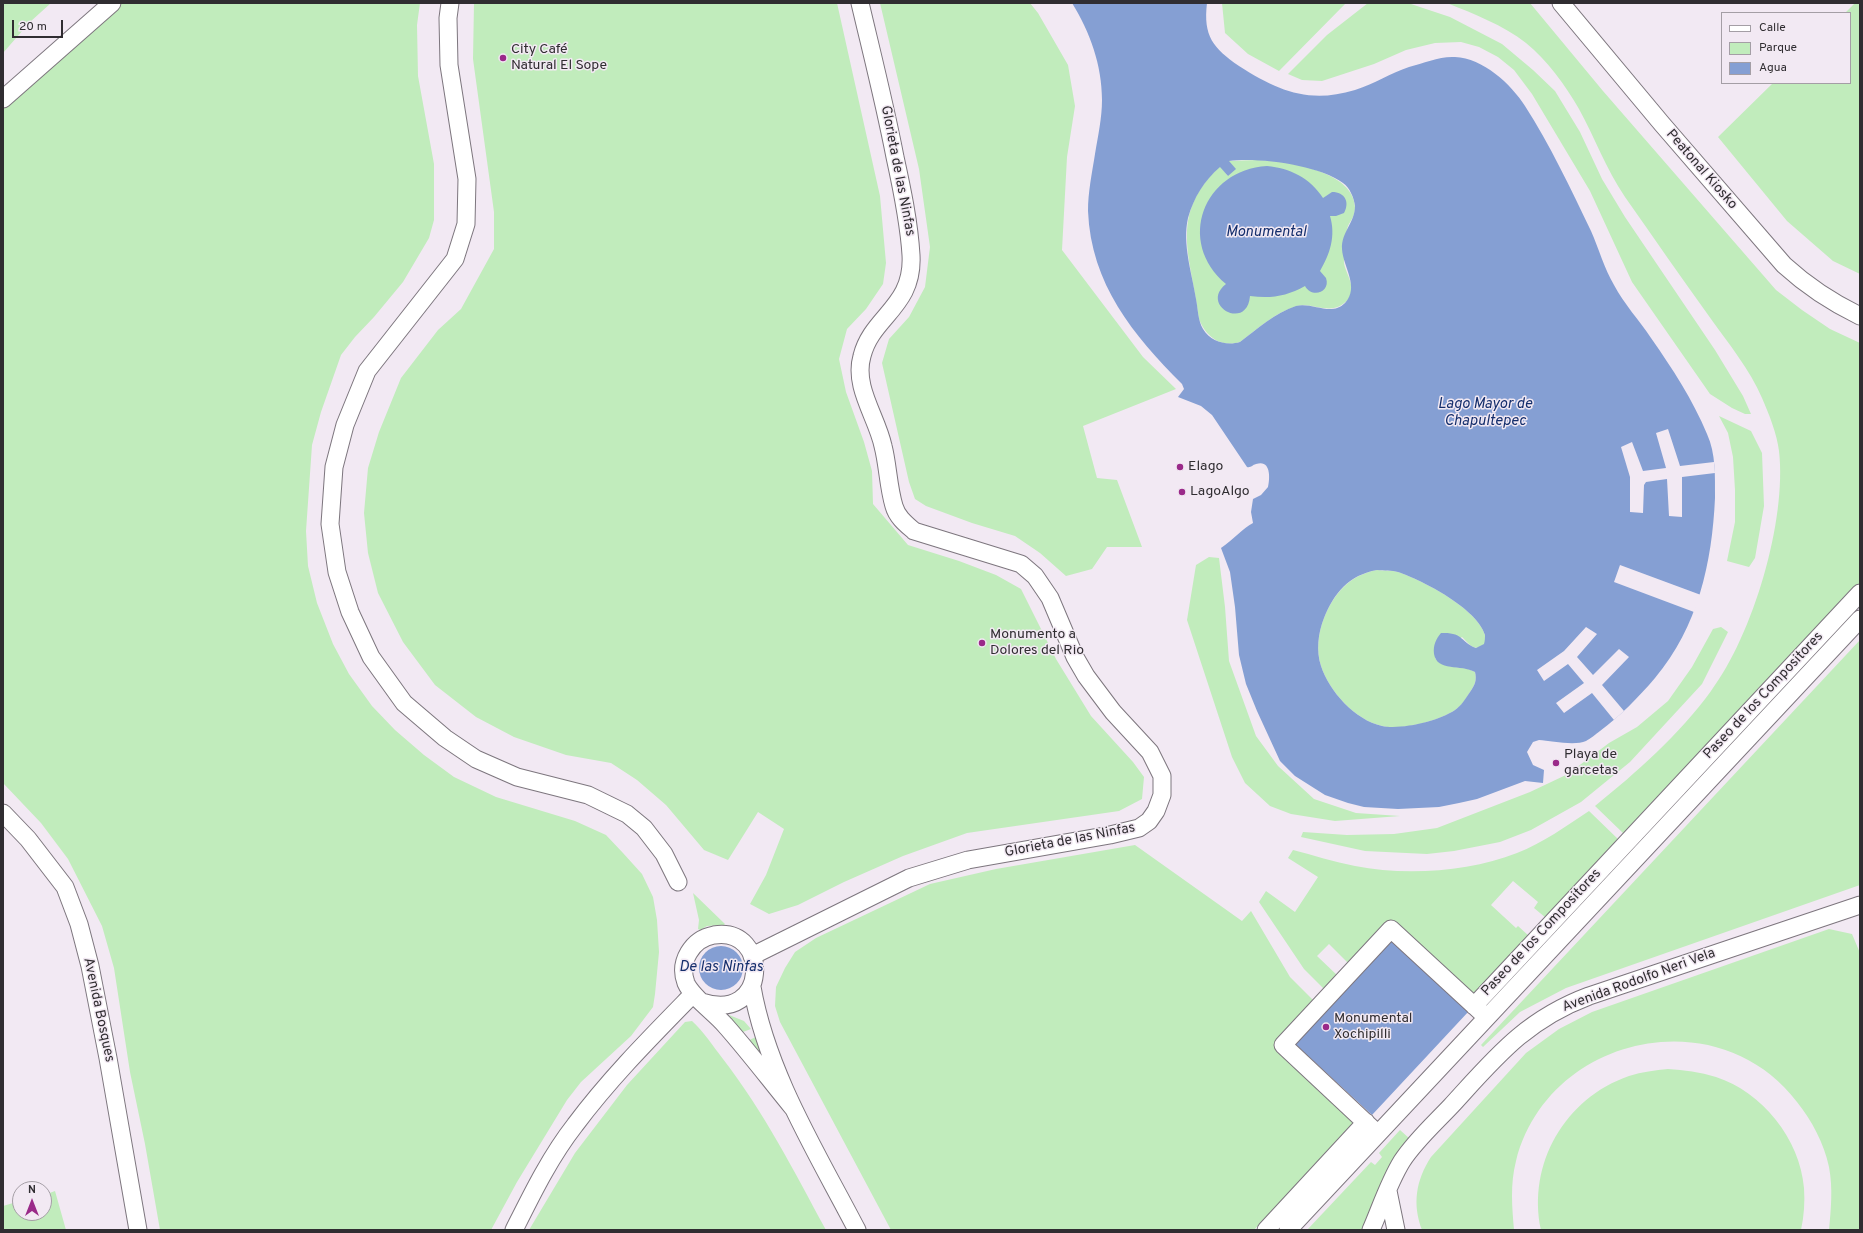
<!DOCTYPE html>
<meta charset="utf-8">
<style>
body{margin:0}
#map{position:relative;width:1863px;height:1233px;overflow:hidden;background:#f2e9f3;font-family:Overpass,sans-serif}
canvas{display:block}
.frame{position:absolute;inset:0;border:4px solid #302d31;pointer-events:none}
.legend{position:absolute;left:1721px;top:12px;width:130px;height:72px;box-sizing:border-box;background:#f2e9f3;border:1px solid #a49ea5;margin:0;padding:5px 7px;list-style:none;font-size:12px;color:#302d31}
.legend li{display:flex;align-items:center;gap:8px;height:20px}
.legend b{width:20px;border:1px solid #a49ea5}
.north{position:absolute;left:12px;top:1181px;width:40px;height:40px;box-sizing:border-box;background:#f2e9f3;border:1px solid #a49ea5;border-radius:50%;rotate:0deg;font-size:11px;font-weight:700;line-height:16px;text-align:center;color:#302d31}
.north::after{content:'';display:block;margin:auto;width:14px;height:18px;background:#9a2a89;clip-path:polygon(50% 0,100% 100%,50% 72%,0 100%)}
.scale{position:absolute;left:12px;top:20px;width:51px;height:18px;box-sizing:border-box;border:2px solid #302d31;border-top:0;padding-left:5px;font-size:12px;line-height:14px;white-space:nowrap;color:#302d31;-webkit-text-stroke:3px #f2e9f3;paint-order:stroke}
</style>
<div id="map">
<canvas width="1863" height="1233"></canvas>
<div class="frame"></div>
<ul class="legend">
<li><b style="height:5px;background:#fff"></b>Calle</li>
<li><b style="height:11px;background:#c1ecbc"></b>Parque</li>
<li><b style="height:11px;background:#859fd3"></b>Agua</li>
</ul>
<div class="north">N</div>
<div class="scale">20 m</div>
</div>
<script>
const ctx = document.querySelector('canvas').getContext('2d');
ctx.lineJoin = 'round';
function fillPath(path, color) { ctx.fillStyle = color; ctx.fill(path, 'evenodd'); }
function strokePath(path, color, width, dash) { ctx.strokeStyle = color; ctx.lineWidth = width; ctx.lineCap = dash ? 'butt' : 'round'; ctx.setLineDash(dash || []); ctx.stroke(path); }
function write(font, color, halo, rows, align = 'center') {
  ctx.font = font + ' Overpass,sans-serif'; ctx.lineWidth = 3; ctx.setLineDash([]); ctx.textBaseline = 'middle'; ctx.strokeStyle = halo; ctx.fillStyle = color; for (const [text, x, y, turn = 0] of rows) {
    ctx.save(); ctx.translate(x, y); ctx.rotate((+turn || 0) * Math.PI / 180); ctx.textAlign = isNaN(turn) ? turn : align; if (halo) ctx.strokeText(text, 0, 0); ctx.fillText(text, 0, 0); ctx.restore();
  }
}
const green = new Path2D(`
 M3 3H51L30 22 3 53Z
 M120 3H420L417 25 418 76 434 164V220L429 238 403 282 374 317 355 337 341 355 321 412 312 445 306 531 308 566 317 603 333 644 349 674 372 706 395 730 424 755 454 777 496 797 575 821 606 835 623 853 642 874 653 897 657 920 659 952 655 994 653 1007 631 1036 581 1082 567 1100 517 1182 491 1230H160L145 1144 130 1072 114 968 102 926 68 859 41 823 3 783V106Z
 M474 3H837L880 196 886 263 883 284 866 309 847 329 839 359 846 392 864 442 872 471 873 504 908 545 959 561 996 575 1021 589 1056 659 1091 716 1133 762 1144 777 1142 799 1119 811 967 833 903 856 844 882 798 905 769 914 750 904 766 875 784 829 758 812 728 860 704 850 666 805 637 780 611 763 566 755 514 737 476 717 435 685 403 642 378 593 368 553 364 513 368 468 379 432 401 378 438 330 461 309 494 249V212L473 59Z
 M880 3H1030L1038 13 1068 65 1075 106 1067 157 1062 250 1143 357 1176 389 1083 426 1097 478 1117 480 1142 547H1107L1092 569 1066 576 1040 553 1015 536 972 523 926 506 915 499 909 482 882 363 889 339 909 317 925 287 930 247 919 169Z
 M1222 3H1346L1279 71 1248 54 1225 33Z
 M1368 3H1408L1450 17 1502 44 1533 70 1555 91 1580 132 1602 179 1625 217 1715 350 1743 396 1751 414H1745L1732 408 1710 394 1632 282 1590 191 1532 94 1514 70 1498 57 1479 47 1461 42 1435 43 1406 50 1374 64 1322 81 1302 80 1288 74 1327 35Z
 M1447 3H1530L1603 91 1776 290 1802 310 1830 329 1860 343V583L1624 834 1595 806C1637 772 1679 735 1711 691 1753 635 1787 520 1779 451 1777 434 1769 414 1762 398 1750 370 1729 344 1711 319 1682 279 1654 238 1625 197 1606 169 1595 138 1579 109 1566 86 1547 60 1526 43 1503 25 1474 14 1447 3Z
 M1855 3H1860V274L1833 261 1787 221 1718 137 1773 83H1850V13H1845Z
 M1228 161C1243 161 1257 159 1271 161 1297 163 1354 174 1355 207 1355 216 1351 220 1348 226 1346 231 1344 257 1344 263 1346 276 1361 292 1343 304 1328 315 1313 302 1297 306 1276 312 1257 329 1240 342 1221 348 1206 337 1199 319 1192 258 1167 216 1220 166L1228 176Z
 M1719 416 1751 431 1762 453 1764 506 1755 558 1749 567 1727 561 1735 522V490L1733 457 1728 433Z
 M1209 557 1219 558 1225 607 1229 661 1256 736 1278 766 1314 799 1356 813 1400 816 1335 821 1291 814 1270 806 1245 783 1232 757 1187 620 1196 565Z
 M1377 570C1384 571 1392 570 1398 572 1422 580 1478 609 1485 635 1485 637 1485 641 1485 644 1475 653 1469 644 1462 637L1435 658C1446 671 1462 664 1475 672 1477 680 1475 685 1470 692 1466 699 1461 706 1455 710 1439 721 1400 731 1382 726 1355 720 1329 691 1321 666 1316 651 1318 633 1324 618 1334 593 1350 575 1377 570Z
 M1721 627 1728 632 1702 684 1630 762 1581 802 1531 830 1500 842 1454 851 1427 854 1365 851 1301 837 1303 832 1347 835 1394 834 1437 828 1530 792 1568 774 1609 743 1637 727 1668 701 1692 667 1713 629Z
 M1860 640V885L1566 988 1520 1012 1483 1047 1481 1045Z
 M1589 811 1619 840 1546 918 1534 908 1538 902 1513 881 1491 905 1516 928 1518 926 1529 936 1473 996 1391 920 1349 964 1329 944 1317 956 1338 976 1325 990 1304 969 1259 902 1266 891 1295 912 1318 877 1288 858 1293 850C1313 855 1334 862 1355 866 1405 876 1469 872 1517 853 1543 843 1566 826 1589 811Z
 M1135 845 1242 921 1251 911 1290 977 1315 1002 1274 1047 1355 1122 1254 1230H891L780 1022 775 1006 776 987 785 968 795 952 816 938 930 884 996 869Z
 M693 893 725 924 724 925 707 926 700 930 698 929 699 920Z
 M1829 929 1852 934 1860 953V1230H1829C1831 1209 1833 1188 1829 1167 1824 1143 1812 1121 1797 1102 1718 998 1548 1035 1516 1161 1510 1184 1512 1207 1514 1230H1422C1412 1204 1416 1180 1431 1157L1526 1053 1559 1029 1592 1012Z
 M729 1015 744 1021 751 1029 740 1033Z
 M692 1021C704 1032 713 1046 723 1059 764 1112 794 1171 826 1230H529L575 1153 627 1085 685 1022Z
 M756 1037 770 1066 747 1041Z
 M1668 1069C1684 1070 1700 1072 1716 1077 1762 1092 1800 1139 1804 1188 1805 1202 1804 1216 1801 1230H1541C1527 1164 1565 1098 1629 1076 1642 1072 1655 1070 1668 1069Z
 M1400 1130 1410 1139 1364 1230H1307L1371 1162 1375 1165 1382 1157 1379 1153Z
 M55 1191 66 1230H3V1206L20 1201V1213H44V1195Z`);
const water = new Path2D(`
 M1072 3H1207C1203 36 1213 48 1239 66 1278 91 1309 104 1355 90 1374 84 1391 73 1409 67 1424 63 1440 56 1455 57 1483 58 1511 84 1525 106 1550 145 1571 189 1591 231 1599 249 1604 268 1614 285 1624 304 1639 320 1651 338 1672 368 1693 400 1707 434 1716 454 1715 476 1715 498 1712 563 1698 627 1655 678 1638 698 1620 716 1600 731 1596 734 1590 739 1586 741 1575 746 1551 741 1539 740L1533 742 1527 752 1533 765 1544 770 1543 783 1525 781 1477 799 1459 803 1439 807 1398 809 1364 807 1348 803 1325 795 1295 776 1280 761 1257 711 1246 684 1239 655 1235 607 1230 572 1221 548C1232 541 1243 528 1253 523L1251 512 1253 499 1261 495 1268 487C1270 478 1271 459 1256 464 1252 465 1251 468 1247 467L1212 415 1201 406 1178 397 1184 389 1182 384C1133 335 1091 284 1088 211 1088 192 1092 173 1095 154 1098 136 1102 118 1102 100 1102 65 1090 32 1072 3ZM1229 161C1258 157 1319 165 1343 183 1350 188 1354 198 1355 206 1355 223 1341 232 1342 249 1343 267 1360 287 1345 303 1331 317 1313 302 1296 306 1275 313 1257 329 1240 342 1227 346 1211 342 1203 329 1198 321 1198 309 1196 299 1192 273 1182 244 1188 218 1194 197 1204 181 1220 167L1228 176 1236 169ZM1377 570C1384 571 1392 570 1398 572 1422 580 1478 609 1485 635 1485 637 1485 641 1484 644L1476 648C1460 642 1464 632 1441 633 1436 639 1433 645 1434 654 1437 672 1461 664 1475 672 1477 680 1475 685 1470 692 1466 698 1461 706 1455 710 1439 721 1401 730 1382 726 1355 720 1329 691 1321 666 1316 651 1318 633 1324 618 1334 593 1349 575 1377 570Z
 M1267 166C1290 168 1310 178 1323 198L1332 192C1345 192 1350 202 1344 213L1336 216H1330C1336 236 1330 254 1320 271L1326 278C1331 292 1312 299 1305 286 1287 296 1271 299 1250 296 1247 332 1199 305 1226 284 1176 242 1203 170 1267 166Z
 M1391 939 1469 1011 1372 1115 1294 1043Z
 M699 968a22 22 0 1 1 44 0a22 22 0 1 1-44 0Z`);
const pier = new Path2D(`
 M1668 429 1680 466 1714 462 1715 473 1682 477V517L1669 516 1667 479 1646 482 1644 485 1643 513 1630 512V477L1621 447 1632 442 1643 471 1666 468 1656 433Z
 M1620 565 1701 595 1694 612 1614 582Z
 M1586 627 1597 634 1577 657 1593 675 1619 649 1629 657 1602 685 1624 711 1614 720 1592 693 1564 713 1556 703 1584 683 1568 664 1544 681 1537 670 1564 651Z`);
const minor = new Path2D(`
 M450 3 448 18 449 65 467 179 466 224 455 259 367 371 345 425 334 467 330 524 337 572 350 612 371 657 404 703 445 738 476 759 517 777 588 795 627 814 644 828 664 854 678 882
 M1561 3 1662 124 1784 265C1807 286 1831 302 1860 316
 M3 99 112 3
 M3 813 28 839 65 887 79 924 90 966 108 1058 138 1230
 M752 956 909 878 968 860 1110 835 1139 828 1149 821 1156 811 1162 795V776L1150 752 1113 712 1086 676 1075 657 1050 598 1035 576 1021 564 914 531C906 524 897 517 894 506 888 486 888 465 883 446 877 417 853 387 862 356 872 316 914 307 911 255 909 222 902 189 895 157 885 105 872 54 860 3
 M752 987C767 1073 817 1153 857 1230
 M702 1002C769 1024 771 926 714 935 692 939 678 962 686 983 692 997 715 1013 725 1025 749 1052 770 1080 793 1108
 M1474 1006 1860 593
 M1378 1134 1283 1045 1391 929 1482 1013
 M1388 1191 1396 1230
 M514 1230C532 1194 550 1157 575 1125 610 1078 652 1036 693 994
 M1266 1230 1366 1122
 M1288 1230 1860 619
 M1371 1230C1381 1207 1389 1182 1402 1161 1415 1141 1434 1124 1451 1106 1495 1058 1525 1020 1589 996L1860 905`);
const markers = [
 [503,58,4,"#9a2a89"],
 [1180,467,4,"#9a2a89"],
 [1182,492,4,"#9a2a89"],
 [982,643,4,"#9a2a89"],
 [1556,763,4,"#9a2a89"],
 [1326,1027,4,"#9a2a89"]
];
const poiNames = [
 ["City Café",511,50],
 ["Natural El Sope",511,66],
 ["Elago",1188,467],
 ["LagoAlgo",1190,492],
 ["Monumento a",990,635],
 ["Dolores del Rio",990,651],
 ["Playa de",1564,755],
 ["garcetas",1564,771],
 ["Monumental",1334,1019],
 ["Xochipilli",1334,1035]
];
const streetNames = [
 ["Peatonal Kiosko",1701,170,49],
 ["Glorieta de las Ninfas",897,171,79],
 ["Paseo de los Compositores",1764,696,-47],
 ["Glorieta de las Ninfas",1070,841,-11],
 ["Paseo de los Compositores",1542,933,-47],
 ["Avenida Rodolfo Neri Vela",1639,981,-20],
 ["Avenida Bosques",98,1010,78]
];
const waterNames = [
 ["Monumental",1266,233],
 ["Lago Mayor de",1485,405],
 ["Chapultepec",1485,422],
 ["De las Ninfas",721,968]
];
fillPath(green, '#c1ecbc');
fillPath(water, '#859fd3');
fillPath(pier, '#f2e9f3');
strokePath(minor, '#7d767e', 19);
strokePath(minor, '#fff', 17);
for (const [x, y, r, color] of markers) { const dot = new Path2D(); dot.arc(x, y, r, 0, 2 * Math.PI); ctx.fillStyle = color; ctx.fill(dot); strokePath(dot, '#f2e9f3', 1.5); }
write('14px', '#302d31', '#f2e9f3', poiNames, 'left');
write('14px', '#302d31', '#f2e9f3', streetNames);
write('italic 15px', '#142e6c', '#f2e9f3', waterNames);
</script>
